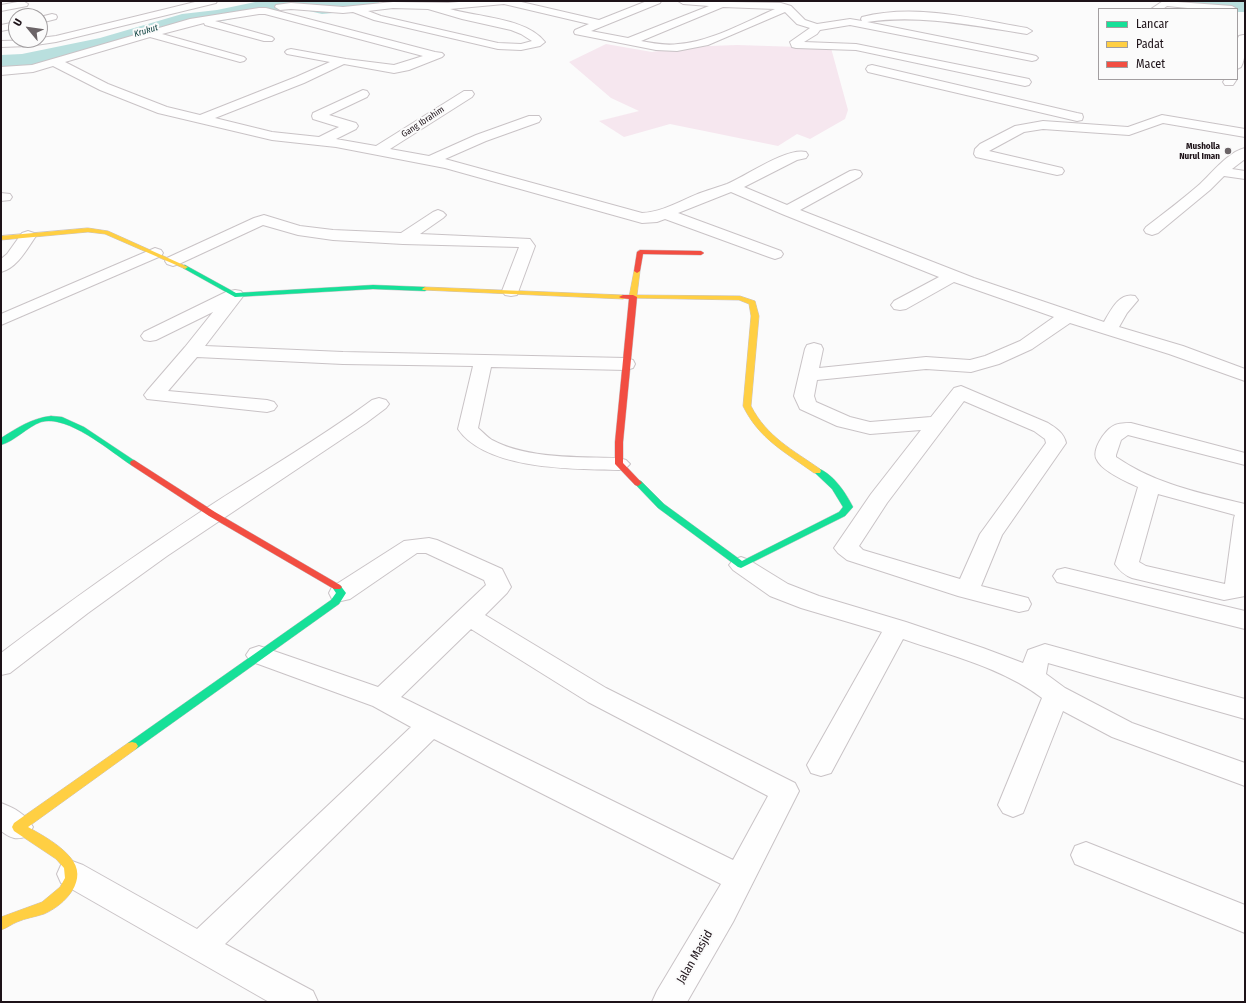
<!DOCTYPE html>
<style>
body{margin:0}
#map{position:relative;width:1246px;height:1003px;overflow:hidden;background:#fbfbfb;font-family:"Fira Sans Condensed",sans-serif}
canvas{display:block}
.frame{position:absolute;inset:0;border:2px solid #1d1218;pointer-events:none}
.legend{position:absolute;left:1098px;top:8px;width:140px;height:72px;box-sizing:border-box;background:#fbfbfb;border:1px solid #a29ea0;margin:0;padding:5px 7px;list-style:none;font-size:12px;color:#1d1218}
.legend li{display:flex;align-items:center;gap:8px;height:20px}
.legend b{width:20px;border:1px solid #a29ea0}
.north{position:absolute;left:8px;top:8px;width:40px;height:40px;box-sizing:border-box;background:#fbfbfb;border:1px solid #a29ea0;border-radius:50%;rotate:299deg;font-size:11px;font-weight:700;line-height:16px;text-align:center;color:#1d1218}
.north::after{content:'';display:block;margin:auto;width:14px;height:18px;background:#6b6467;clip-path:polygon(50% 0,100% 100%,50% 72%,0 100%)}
</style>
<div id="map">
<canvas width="1246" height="1003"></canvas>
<div class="frame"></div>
<ul class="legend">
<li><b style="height:5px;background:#16e098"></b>Lancar</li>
<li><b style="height:5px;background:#ffcf43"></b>Padat</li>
<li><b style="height:5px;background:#f24e42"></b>Macet</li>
</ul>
<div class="north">U</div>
</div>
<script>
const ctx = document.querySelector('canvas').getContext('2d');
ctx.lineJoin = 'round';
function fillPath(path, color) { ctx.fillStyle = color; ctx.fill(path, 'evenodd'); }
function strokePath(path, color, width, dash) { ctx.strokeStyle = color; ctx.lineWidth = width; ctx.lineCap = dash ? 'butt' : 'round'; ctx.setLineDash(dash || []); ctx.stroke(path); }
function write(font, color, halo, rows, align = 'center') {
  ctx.font = font + ' "Fira Sans Condensed",sans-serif'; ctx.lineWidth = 4; ctx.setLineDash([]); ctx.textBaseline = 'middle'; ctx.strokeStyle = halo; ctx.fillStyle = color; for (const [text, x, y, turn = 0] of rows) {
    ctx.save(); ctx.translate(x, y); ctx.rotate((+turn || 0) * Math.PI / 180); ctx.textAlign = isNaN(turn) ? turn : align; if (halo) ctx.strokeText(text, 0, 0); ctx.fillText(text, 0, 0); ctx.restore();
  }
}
const green = new Path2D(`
 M606 44 652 52 682 47 737 45 831 48 848 110 845 119 810 139 797 134 778 146 670 124 624 137 599 121 639 111 611 98 569 62Z`);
const river = new Path2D(`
 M260 1H380L377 5 344 12 322 14 292 7 217 22 184 26 104 51 22 68 1 69V55L22 54 100 38 182 14 217 10Z
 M399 1H458L455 5C437 10 419 10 402 5Z
 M1171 1H1245V12H1237V9L1181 7 1174 5Z`);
const street = new Path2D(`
 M23 1 28 4 27 6 1 11V5Z
 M199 1H217L216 3 56 42 29 46 1 47V41L40 40V38L56 36Z
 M470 1H517L599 20 647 1H661L660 3 591 31 628 38 709 6 683 4 678 1 781 3 791 6 805 20 817 24 850 19 862 21 861 19 862 17C916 3 974 19 1027 28L1032 31 1027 34C974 26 921 14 867 22L1032 55 1036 56 1038 58 1036 60 1032 61 850 25 820 30 817 34 804 42 856 44 1029 79 1031 82 1029 85 1025 86 856 50 796 48 792 47 790 42 810 28 797 24 785 12 708 45 677 51 656 50 575 34 574 32 575 30 589 24 504 4 450 9C477 17 527 18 545 42L540 46 521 50 498 49 374 20 353 12 343 13 291 9 280 10 275 7 276 5 291 3 343 7 393 2 448 3ZM723 7 775 9C745 22 710 42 678 44 665 46 653 43 641 41ZM393 8 428 9 462 19 511 30 521 34 532 41 521 44 498 43 381 16 368 11Z
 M1163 1 1232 6 1237 9H1198L1167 6 1163 9H1151Z
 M259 8H266L435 52 442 53 444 55 442 57 409 70 394 73 344 64 304 83 215 118 272 132 319 137 339 127 313 119 312 116 313 113 363 90 367 91 369 94 367 97 329 115 356 123 358 126 356 129 336 139 376 146 464 91H472L474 94 472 97 390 149 429 156 476 135 529 116H539L541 119 539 122 486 141 445 159 642 213C664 212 683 199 703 192 711 189 719 187 727 184 746 176 787 147 806 152L808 155 806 158 797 160 744 187 787 205 850 171 855 170 860 171 862 174 860 177 800 210 974 278 1104 322C1111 310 1119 292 1135 296L1138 300 1127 313 1119 327 1183 346 1245 369V381L1169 354 1070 323 1032 349 999 364 971 372 926 369 817 380 814 396 816 402 850 417 870 422 931 417 954 388 961 386 1048 423C1056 428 1064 433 1066 443L1002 535 981 586 1028 598 1031 604 1028 610 1019 612 958 596 847 560 838 553 834 548 871 494 921 430 870 434 837 426 800 409 794 396 805 349 807 345 814 343 821 345 823 349 819 368 926 357 970 360 985 356 1020 341 1054 317 954 282 906 309 900 310 894 309 891 305 894 301 939 277 782 214 731 192 678 213 781 251 783 254 781 257 775 259 769 257 665 219 657 222 642 223 445 168 336 147 272 140 158 113 100 90 53 66 33 72 1 75V67L32 65 190 19ZM259 14H265L423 56 394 65 346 59 291 49 287 50 285 52 287 54 330 62 296 77 200 115 167 107 108 84 65 62 150 37 240 62 244 61 246 59 244 57 162 34 204 23 205 25 264 41H272L274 39 272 37 215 21ZM964 401 1034 431 1045 439 1046 443 980 534 960 579 863 550 859 546 887 503Z
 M52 14 56 15 57 17 56 19 40 23V17Z
 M16 22V28L1 31V25Z
 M1243 35H1245C1245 45 1246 58 1241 67L1237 69V40L1239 36Z
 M872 65 1077 113 1082 114 1083 117 1082 120 1077 121 868 72 866 69 868 66Z
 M1225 79H1237L1233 85H1225L1223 82Z
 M1162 115 1245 129V137L1163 123 1129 135 1043 129 1024 132 989 151 1062 168 1064 171 1062 174 1057 175 976 157 974 154 975 149 980 144 1015 126 1043 121 1128 127Z
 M1245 148V159L1232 169 1245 171V179L1224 176 1210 190 1158 233 1152 235 1146 233 1144 230 1146 227C1164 213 1183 199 1200 184 1212 173 1228 152 1245 148Z
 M1 193 10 194 12 197 10 200 1 201Z
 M438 210 443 212 446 215 443 218 420 234 530 239 535 246 517 295 511 296 505 295 502 291 519 247 403 244 333 240 298 235 263 225 179 264 173 266 167 264 165 261 167 258 254 218 264 215 300 226 333 230 401 233 433 212Z
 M28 231 34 233 36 236C27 249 17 268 1 272V259L7 254 22 233Z
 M155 248 161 250 163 253 161 256 1 325V314Z
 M235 290 241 291 244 295 205 346 343 352 626 358 633 360 635 364 633 368 626 370 491 367 478 428C483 432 487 437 492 440 527 459 580 457 619 458L626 460 630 464 626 468 619 470C573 469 486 470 458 429L473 366 343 364 197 357 168 391 267 400 274 402 277 406 274 410 267 412 147 399 144 395 147 391 185 347 213 312 156 340 150 341 144 340 141 336 144 332 226 292Z
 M379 398 386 400 389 404 386 408 366 423 167 556 88 613 10 673 1 675V653C67 603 135 555 205 509 260 473 318 440 372 400Z
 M1131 423 1245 453V465L1128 435 1121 440 1116 455V457C1155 484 1200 493 1245 504V596L1224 600 1132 578C1124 575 1120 571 1115 564L1138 487C1127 482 1102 471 1097 460 1091 451 1104 431 1113 426 1118 423 1125 423 1131 423ZM1158 494 1235 515 1234 518 1225 584 1146 566 1139 562Z
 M429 538 437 540 502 569 511 587 507 593 485 615 606 688 795 783 799 791 733 922 687 1002H652L657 991 721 884 434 739 225 944 313 991 318 1002H269L61 883 57 874 61 865 72 861 83 865 197 929 411 727 373 706 250 661 246 655 250 649 259 646 268 649 378 687 486 585 484 580 426 553H417L350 599 341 601 332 599 329 593 332 587 404 541ZM471 629 588 702 768 796 733 860 401 697Z
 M741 557 749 560 788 584 819 596 906 622 983 648 1023 663 1028 650 1045 644 1245 699V719L1048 663 1046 674 1065 688 1132 723 1245 763V786L1112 737 1063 711 1023 813 1013 817 1003 813 998 805 1042 698C1003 668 949 655 903 639L831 773 821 776 811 773 807 765 882 632 801 608 770 596 733 570 729 565 733 560Z
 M1065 568 1245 611V629L1057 582 1053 576 1057 570Z
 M1 803C14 808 26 814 33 827L28 836C16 840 12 839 1 831Z
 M1086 842 1245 905V933L1075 864 1071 855 1075 846Z`);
const fast = new Path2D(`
 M185 265 236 293 373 285 425 287 428 289 425 291 373 289 235 297 183 268V266Z
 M51 416 62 417 84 427 138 463 137 465H131C110 451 67 414 41 422 27 427 15 441 1 445V438C17 428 32 418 51 416Z
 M817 468C833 473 846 493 853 507L845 516 741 568 738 567 658 508 634 483 638 480 641 481 664 504 742 561 839 512 843 507 832 489 813 471Z
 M337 584 340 585 346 593 339 604 136 749 132 750 128 749 126 746 128 743 331 600 336 593 332 587 334 585Z`);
const slow = new Path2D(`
 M88 228 108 231 188 267 185 269 183 268 105 234 88 232 1 240V236Z
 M637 269 640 271 637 295 740 296 755 301 759 316 751 406C767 437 793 450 820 469L821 471 820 473H814C785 452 759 439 743 406L751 316 749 304 739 300 631 298 629 297 634 271Z
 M425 287 623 295 627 297 623 299 423 290 422 289Z
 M132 742 136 743 138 746 136 749 28 827C42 835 59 844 70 857 90 879 65 905 44 914 35 917 26 918 17 922 12 924 7 928 1 930V917L42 902 60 887 65 878 64 868 56 859 14 831 12 827 14 823 128 743Z`);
const jam = new Path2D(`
 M640 250 701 251 704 253 701 255 643 254 640 271 637 273 634 271 637 252Z
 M623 295H633L637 297 623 442V463L642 483 638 486 635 485 615 464V442L629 299 621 298 619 297Z
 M134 460 215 512 340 585 342 587 340 589H334L209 516 131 465 130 463 131 461Z`);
const markers = [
 [1228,151,4,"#6b6467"]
];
const farWaternames = [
 ["Krukut",146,31,-17]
];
const farStreetnames = [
 ["Gang Ibrahim",423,122,-33]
];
const farPoinames = [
 ["Musholla",1220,146],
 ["Nurul Iman",1220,156]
];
const nearStreetnames = [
 ["Jalan Masjid",695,957,-60]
];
fillPath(green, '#f6e7ef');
fillPath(river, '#b9dfde');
strokePath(street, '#c9c3c6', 2);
strokePath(fast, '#c9c3c6', 1);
strokePath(slow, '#c9c3c6', 1);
strokePath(jam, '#c9c3c6', 1);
fillPath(street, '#fefefe');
fillPath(fast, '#16e098');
fillPath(slow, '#ffcf43');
fillPath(jam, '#f24e42');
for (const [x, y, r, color] of markers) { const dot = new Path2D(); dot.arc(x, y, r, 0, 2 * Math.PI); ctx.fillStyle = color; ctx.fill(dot); strokePath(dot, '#fbfbfb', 1.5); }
write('italic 9px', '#013736', '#fbfbfb', farWaternames);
write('9px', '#1d1218', '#fbfbfb', farStreetnames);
write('bold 9px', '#1d1218', '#fbfbfb', farPoinames, 'right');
write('12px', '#1d1218', '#fbfbfb', nearStreetnames);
</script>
